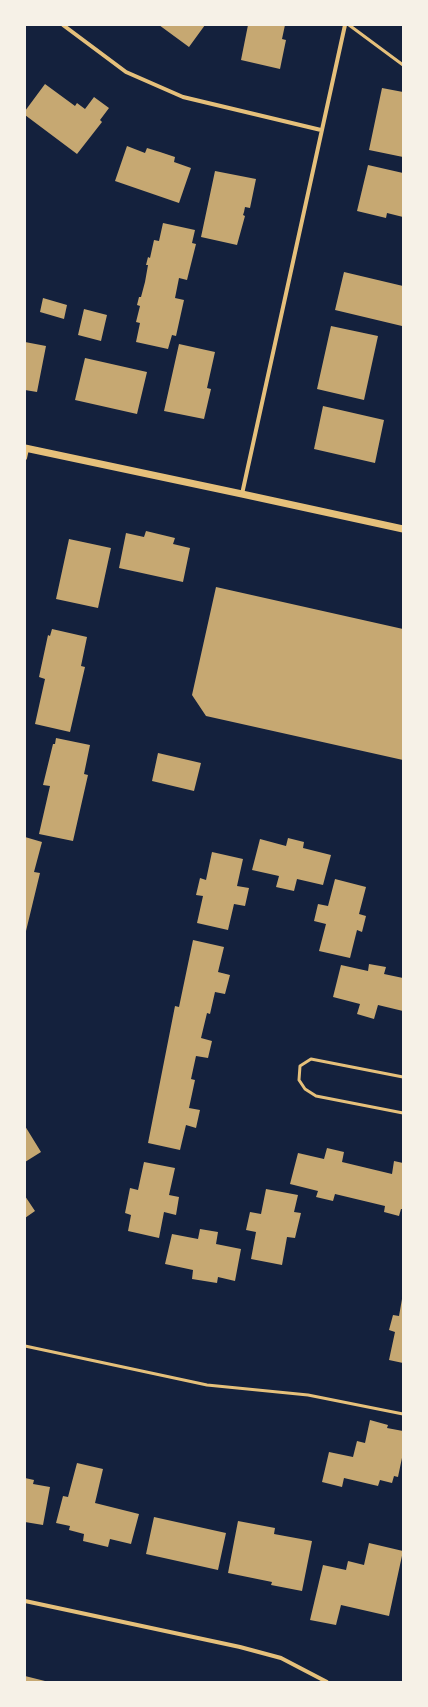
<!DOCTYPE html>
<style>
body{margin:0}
#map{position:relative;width:428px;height:1707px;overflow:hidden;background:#14213d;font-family:"Golos Text",sans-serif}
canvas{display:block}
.frame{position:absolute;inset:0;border:26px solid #f6f1e7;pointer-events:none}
</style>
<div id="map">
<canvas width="428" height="1707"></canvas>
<div class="frame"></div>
</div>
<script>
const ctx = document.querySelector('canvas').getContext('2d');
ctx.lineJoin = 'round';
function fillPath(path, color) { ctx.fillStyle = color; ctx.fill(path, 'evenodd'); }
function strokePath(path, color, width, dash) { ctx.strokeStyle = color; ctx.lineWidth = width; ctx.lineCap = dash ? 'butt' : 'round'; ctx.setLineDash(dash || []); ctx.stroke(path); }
const building = new Path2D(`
 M159 25H205L189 47Z
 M248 25H285L282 39 286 40 280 69 241 60Z
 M45 84 75 106 77 103 85 109 94 97 109 108 100 120 102 122 77 154 25 115V111Z
 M382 88 403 92V157L369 150Z
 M127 146 145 153 147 148 160 152 175 157 174 162 191 168 179 203 115 181Z
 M368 165 403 173V217L387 213 386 218 357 211Z
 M215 171 256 179 250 208 245 207 244 212 243 215 245 216 237 245 201 237Z
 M163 223 195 230 192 243 196 244 187 280 179 278 175 298 184 300 176 336 172 335 168 349 136 342 140 323 136 322 140 306 137 305 139 297H141L145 282 148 265H146L148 257 150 258 154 240 159 241Z
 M344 272 403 286 402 326 335 310Z
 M43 298 67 305 64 319 40 312Z
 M84 309 107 315 101 341 78 335Z
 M331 326 378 336 364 400 317 389Z
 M25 342 46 346 37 392 25 390Z
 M179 344 215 352 207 388 211 389 204 419 164 411Z
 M85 358 147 372 137 414 75 400Z
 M323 406 384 420 375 463 314 449Z
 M146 531 175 538 173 544 190 548 183 582 119 568 126 533 144 537Z
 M69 539 111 548 98 608 56 599Z
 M216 587 403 629V760L206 716 192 695Z
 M52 629 87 637 81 666 85 667 70 732 35 724 45 679 39 677 48 635 50 636Z
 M56 738 90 745 84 774 88 775 73 841 39 834 50 786 43 785 53 744H55Z
 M158 753 201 763 194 791 152 781Z
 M25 837 42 842 34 872 40 873 26 931Z
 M288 838 304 842 303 848 331 855 323 885 297 879 294 891 276 887 279 876 252 870 260 839 286 846Z
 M212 852 243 859 237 886 249 888 245 906 234 904 228 930 197 923 203 896 196 895 200 878 206 880Z
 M335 879 366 887 359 914 366 916 362 932 357 930 350 958 319 951 326 924 314 921 318 904 328 906Z
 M193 940 224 947 218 972 230 975 225 994 215 992 210 1014 207 1013 201 1038 212 1041 208 1058 196 1056 191 1079 195 1080 189 1108 200 1110 196 1128 186 1125 180 1150 148 1143 175 1006 179 1007Z
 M369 964 386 967 384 974 403 978V1011L378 1005 374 1019 357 1014 360 1004 333 997 341 965 368 971Z
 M25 1126 41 1152 25 1162Z
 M327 1148 344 1152 342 1162 392 1174 394 1161 403 1163V1209H401L399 1216 384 1212 385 1206 335 1194 333 1201 316 1197 318 1191 290 1184 298 1153 324 1159Z
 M144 1162 175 1168 169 1195 179 1197 176 1215 164 1212 159 1238 128 1231 131 1215 125 1213 130 1188 138 1190Z
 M266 1189 298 1195 294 1212 301 1213 295 1238 287 1237 282 1265 251 1259 256 1232 246 1230 250 1212 261 1214Z
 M25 1196 35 1211 25 1218Z
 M200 1229 218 1232 216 1244 241 1249 235 1281 218 1277 217 1283 192 1279 193 1270 165 1264 172 1234 198 1239Z
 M402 1299H403V1363L389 1360 395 1332 389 1330 393 1315 399 1316Z
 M370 1420 388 1425 387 1428 403 1431V1453L398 1477 394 1476 392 1483 380 1480 378 1486 344 1478 342 1487 322 1482 329 1452 353 1457 357 1441 365 1443Z
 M77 1463 103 1469 95 1503 139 1514 131 1544 110 1539 108 1547 83 1541 84 1534 69 1530 70 1526 56 1523 63 1496 68 1497Z
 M25 1478 34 1480 33 1484 50 1487 43 1525 25 1522Z
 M154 1517 226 1533 218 1570 146 1554Z
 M238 1521 275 1528 274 1534 312 1541 302 1591 271 1585 272 1582 228 1573Z
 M369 1543 403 1551 389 1616 341 1605 336 1625 310 1620 323 1565 346 1570 348 1561 364 1565Z
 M25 1676 45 1681V1682H25Z`);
const service = new Path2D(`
 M349 25 403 65
 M403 1077 311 1059 300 1066 299 1080 305 1089 316 1096 403 1113
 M25 1346 207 1385 308 1395 403 1414`);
const minor = new Path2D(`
 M63 25 126 72 183 97 321 130
 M25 458 27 449
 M242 494 345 25
 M25 1601 240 1647 281 1658 327 1682`);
const tertiary = new Path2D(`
 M25 448 242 494 403 529`);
fillPath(building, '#c6a872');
strokePath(service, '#e5c07b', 3);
strokePath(minor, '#e5c07b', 4);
strokePath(tertiary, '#e5c07b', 7);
</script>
